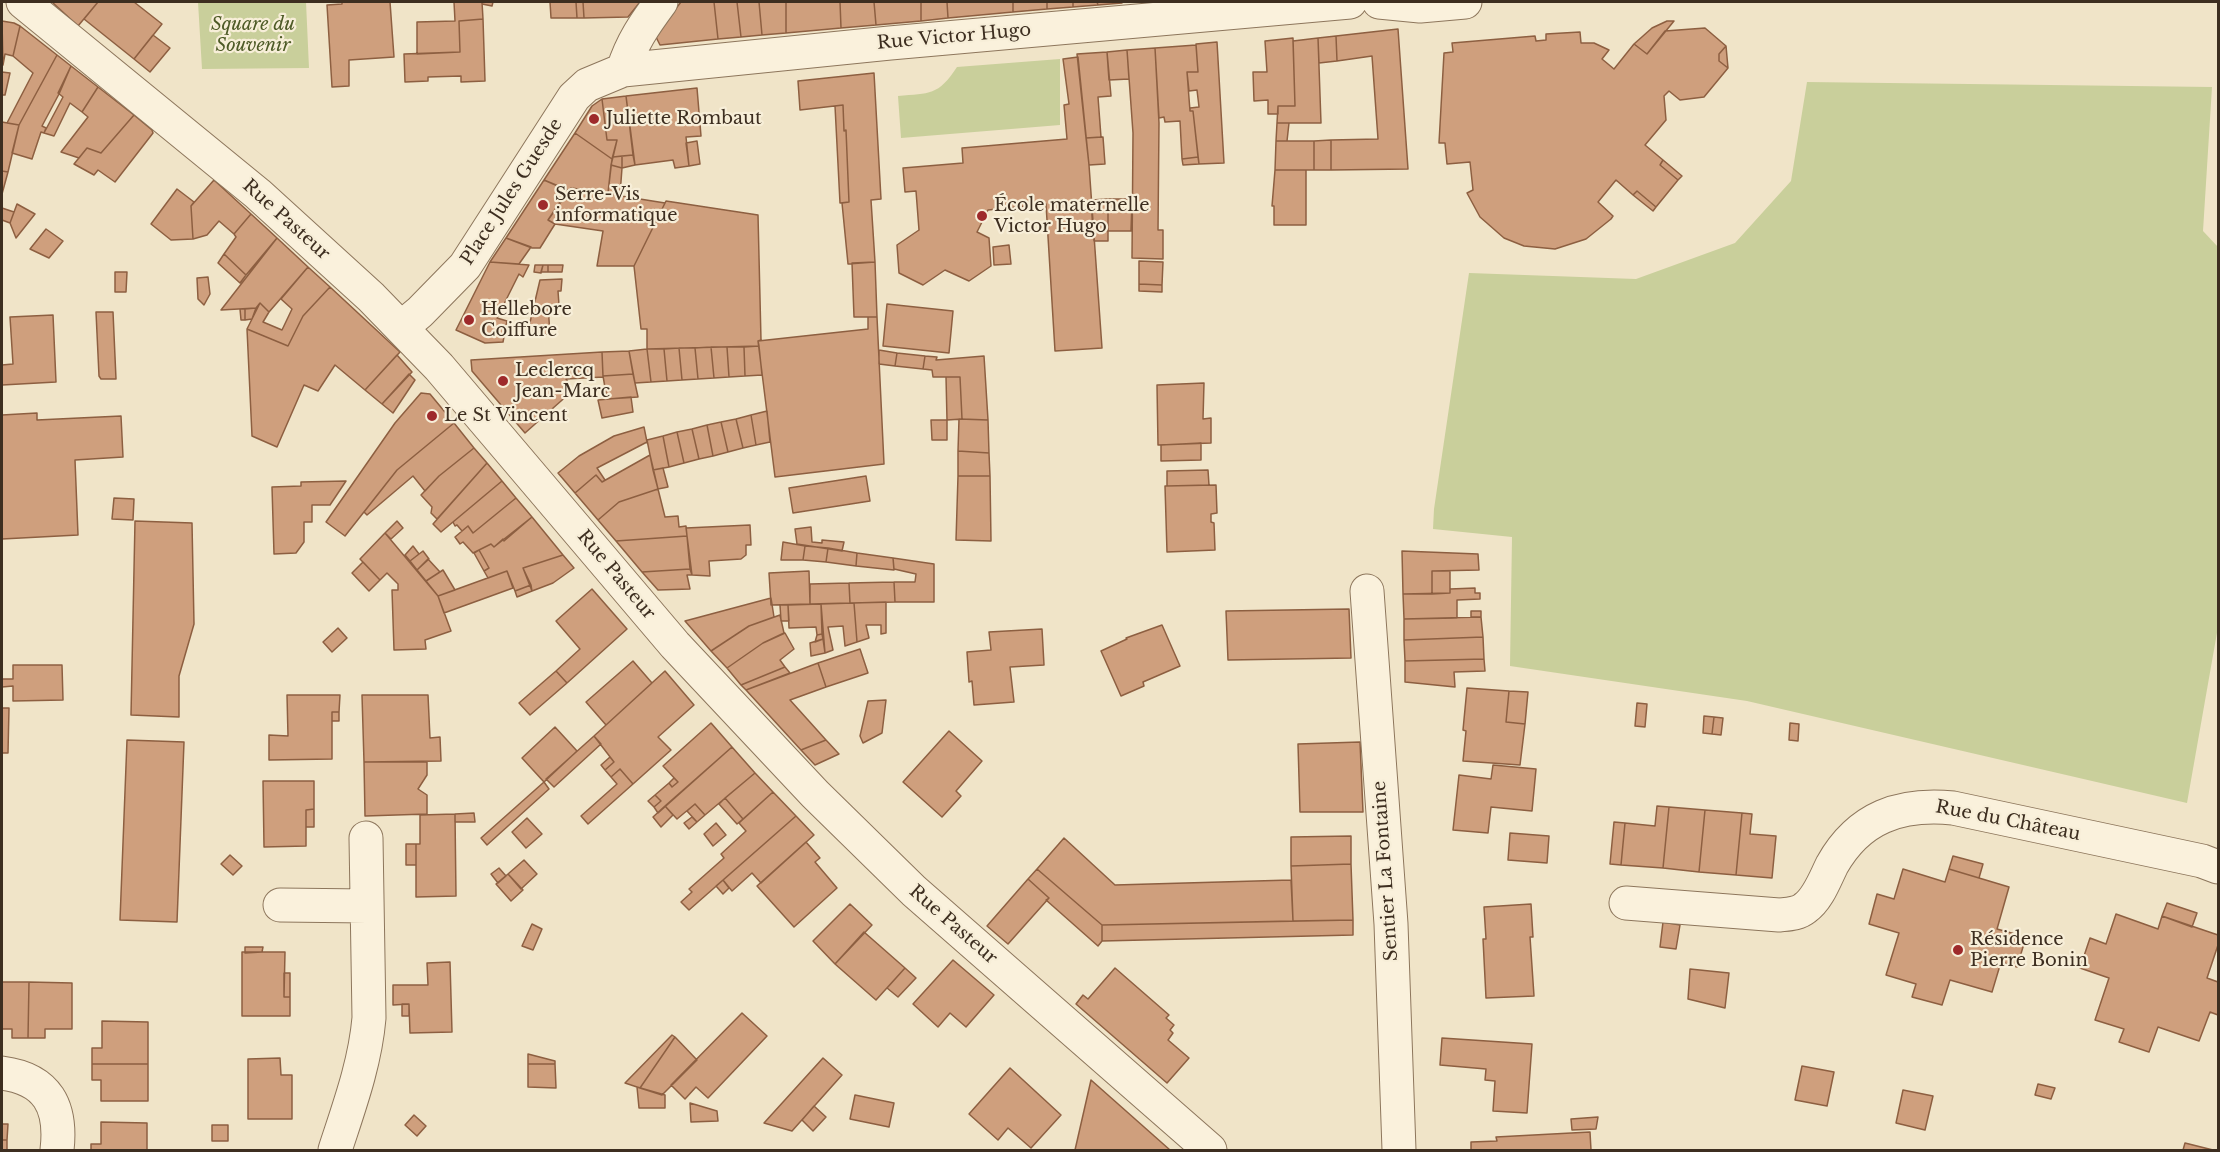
<!DOCTYPE html>
<meta charset="utf-8">
<style>
body{margin:0}
#map{position:relative;width:2220px;height:1152px;overflow:hidden;background:#f0e4c8;font-family:"Libre Baskerville",serif}
canvas{display:block}
.frame{position:absolute;inset:0;border:3px solid #3d2e20;pointer-events:none}
</style>
<div id="map">
<canvas width="2220" height="1152"></canvas>
<div class="frame"></div>
</div>
<script>
const ctx = document.querySelector('canvas').getContext('2d');
ctx.lineJoin = 'round';
function fillPath(path, color) { ctx.fillStyle = color; ctx.fill(path, 'evenodd'); }
function strokePath(path, color, width, dash) { ctx.strokeStyle = color; ctx.lineWidth = width; ctx.lineCap = dash ? 'butt' : 'round'; ctx.setLineDash(dash || []); ctx.stroke(path); }
function write(font, color, halo, rows, align = 'center') {
  ctx.font = font + ' "Libre Baskerville",serif'; ctx.lineWidth = 4.5; ctx.setLineDash([]); ctx.textBaseline = 'middle'; ctx.strokeStyle = halo; ctx.fillStyle = color; for (const [text, x, y, turn = 0] of rows) {
    ctx.save(); ctx.translate(x, y); ctx.rotate((+turn || 0) * Math.PI / 180); ctx.textAlign = isNaN(turn) ? turn : align; if (halo) ctx.strokeText(text, 0, 0); ctx.fillText(text, 0, 0); ctx.restore();
  }
}
const green = new Path2D(`
 M198 2H306L309 68 202 69Z
 M1060 59V125L901 138 898 96C930 93 938 96 957 67Z
 M1807 82 2212 87 2203 231 2218 247V627L2187 803 1747 701 1510 666 1512 537 1433 529 1434 509 1469 273 1636 279 1735 243 1791 181Z`);
const building = new Path2D(`
 M52 2H98L78 26Z
 M98 2H134L162 24 134 59 84 19Z
 M342 2H390L394 57 349 60V86L332 87 327 5 342 4Z
 M454 2H482L483 19 459 21 460 52 417 54V22L455 21Z
 M482 2H493L492 6 482 4Z
 M550 2H576L577 18H551Z
 M576 2H583L584 18H577Z
 M583 2H640L628 17 584 18Z
 M681 2H714L718 39 660 45 655 35Z
 M714 2H737L741 37 718 39Z
 M737 2H759L762 35 741 37Z
 M759 2H786V33L762 35Z
 M786 2H840L841 28 786 33Z
 M840 2H874L876 25 841 28Z
 M874 2H921V21L876 25Z
 M921 2H947L948 18 921 21Z
 M947 2H1013V12L948 18Z
 M1013 2H1047V9L1013 12Z
 M1047 2H1073V7L1047 9Z
 M1073 2H1097L1098 5 1073 7Z
 M1097 2H1122V3L1098 5Z
 M483 19 485 81 461 82V76L428 77V81L405 82 404 54 460 52 459 21Z
 M2 21 14 23 20 26 13 56 5 54 3 65Z
 M1667 21H1674L1647 54 1634 44 1652 28Z
 M20 26 57 55 19 125 7 123 33 73 13 56Z
 M1705 28 1726 46 1719 54V61L1728 68 1704 97 1680 100 1669 91 1664 96 1666 120 1645 145 1663 160 1660 165 1678 180 1656 207 1637 191 1633 195 1616 180 1598 202 1613 216 1611 219 1586 239 1555 249 1524 246 1504 238 1480 217 1467 193 1473 190 1470 162 1447 164 1445 143H1439L1444 53 1453 52 1452 43 1535 36 1536 41 1546 40V34L1580 32 1581 43H1594L1609 50 1602 59 1614 69 1634 44 1647 54 1665 31Z
 M1398 29 1408 169 1331 170V140L1378 139 1372 56 1337 61 1336 36Z
 M153 35 170 48 150 72 134 59Z
 M1336 36 1337 61 1319 63 1318 38Z
 M1293 38 1295 106H1278V114H1268V100L1254 101 1253 72H1267L1265 41Z
 M1318 38 1321 123H1277L1278 106H1295L1293 41Z
 M1217 42 1224 163 1199 164 1193 111H1190V108L1199 107 1197 90 1189 91 1187 72H1198L1196 44Z
 M1196 45 1198 72H1187L1190 111H1193L1198 157 1182 159 1180 121 1165 122 1164 117 1159 118 1155 48Z
 M1726 46 1728 68 1719 61V54Z
 M1155 48 1159 123 1158 230H1163V259L1132 258 1133 133 1127 50Z
 M1127 50 1129 79 1109 80 1107 52Z
 M1107 52 1111 96 1098 97 1101 137 1086 138 1077 54Z
 M57 55 71 66 59 94 42 126 46 128 44 133 41 132 32 159 12 153 19 125Z
 M1078 57 1089 165 1102 348 1055 351 1046 204 988 210 977 232 989 238 991 266 969 281 945 270 923 285 899 273 897 245 919 230 916 191 905 192 903 168 963 163 962 148 1067 139 1064 105 1069 104 1063 59Z
 M71 66 98 87 82 112 70 103 54 136 44 133 63 97 58 93Z
 M2 72 10 73 5 95H2Z
 M874 73 881 199 871 200 875 262 848 264 842 203 849 202 846 130 844 131 843 105 800 110 798 81Z
 M98 87 134 115 101 153 87 148 79 158 61 152 88 117 82 112Z
 M697 88 701 136 686 137 689 166 675 168 673 160 635 165 626 96Z
 M626 96 633 155 613 157 617 140H607L602 99Z
 M602 99 607 140H617L612 159 575 133 592 106Z
 M843 105 844 131 846 130 849 202 840 203 835 106Z
 M134 115 152 130 153 133 115 182 98 170 94 175 74 164 87 148 101 153Z
 M2 122 19 125 8 172 2 171Z
 M1277 123H1289L1287 141H1276Z
 M575 133 612 159 608 193 571 188 569 191 544 180Z
 M1103 137 1105 164 1089 165 1086 138Z
 M1331 140V170H1314V141Z
 M697 141 700 164 689 166 686 143Z
 M1276 141H1314V170H1275Z
 M633 155 635 165 622 168V156Z
 M622 156V168L611 165 613 157Z
 M1198 157 1199 164 1183 165 1182 159Z
 M1663 160 1682 176 1678 180 1660 165Z
 M611 165 622 168 620 195 608 193Z
 M1275 170H1306V225H1274V206H1272Z
 M2 171 8 172 2 194Z
 M214 180 251 214 234 234 219 221 207 235 193 239 191 206Z
 M544 180 568 190 548 220 555 224 540 248H532L506 238Z
 M571 188 665 203 634 266H597L603 231 555 224 548 220Z
 M177 189 194 202 191 206 193 239 171 240 151 224Z
 M1637 191 1656 207 1653 211 1633 195Z
 M1108 199H1132L1131 231H1108Z
 M1108 199V231H1093L1091 200Z
 M666 201 758 215 761 340 758 341 759 346 647 349V329H641L634 266Z
 M17 204 35 214 16 238 10 223Z
 M2 208 14 212 10 223 2 220Z
 M251 214 277 238 246 275 224 254 236 237 234 234Z
 M46 229 63 241 49 258 30 249Z
 M1093 231H1108V241H1094Z
 M277 238 308 267 269 312 260 303 256 308 221 310Z
 M506 238 531 247 519 264 490 262Z
 M1009 245 1011 264 994 265 993 247Z
 M224 254 246 275 240 283 218 263Z
 M1139 261 1163 262 1162 285 1139 284Z
 M490 262 529 265 523 277 519 274 497 318 507 321 503 342 485 343 456 330Z
 M875 262 877 317H854L852 263Z
 M535 265H543L541 273 534 272Z
 M543 265H548V272H541Z
 M548 265H563L562 272H548Z
 M308 267 330 287 303 316 288 346 247 329 260 303 269 312 263 322 282 330 292 309 281 299Z
 M115 272H127L126 292H115Z
 M208 277 210 294 204 305 198 299 197 278Z
 M562 279 561 291H558L559 305H548L550 334 527 335 540 280Z
 M1139 284 1162 285V292L1139 291Z
 M330 287 400 352 365 390 335 365 318 391 304 385 277 447 252 436 247 329 288 346 303 316Z
 M887 304 953 311 949 353 883 346Z
 M256 308 252 319 245 320V309Z
 M240 309H245V320H241Z
 M96 312H113L116 379H101L99 376Z
 M53 315 56 382 2 385V365L13 364 10 317Z
 M868 317H877L884 464 775 477 758 341 868 329Z
 M759 346 762 375 745 376 744 347Z
 M711 347 714 378 698 379 695 348Z
 M711 347H727L729 377 714 378Z
 M727 347H744L745 376 729 377Z
 M679 348H695L698 379 682 380Z
 M679 348 682 380 667 381 664 349Z
 M647 349H664L667 381 651 382Z
 M647 349 651 382 635 383 629 351Z
 M879 350 897 353 895 366 879 364Z
 M629 351 633 374 603 376 602 352Z
 M602 352 603 377 566 379 570 385 566 387 570 393 525 433 472 371 471 360Z
 M897 353 925 356 923 369 895 366Z
 M397 355 412 372 382 404 365 390Z
 M925 356 937 357 936 360 984 356 988 420 962 419 960 377H933L932 370 923 369Z
 M409 374 415 380 393 413 382 404Z
 M633 374 638 397 607 399 603 376Z
 M946 377H960L962 419 947 420Z
 M1204 383 1203 419 1211 418V443L1158 445 1157 385Z
 M421 393 430 394 454 423 397 470 345 536 326 522 395 423Z
 M631 397 633 412 602 418 598 400Z
 M767 411 770 442 756 445 751 415Z
 M37 413V420L121 416 123 457 75 460 78 535 2 539V415Z
 M751 415 756 445 743 448 736 419Z
 M736 419 743 448 728 452 721 422Z
 M959 419 988 420 989 453 958 451Z
 M931 420H947V440H932Z
 M721 422 728 452 713 456 707 425Z
 M454 423 474 448 439 476 425 491 413 476 367 515 364 512 397 470Z
 M707 425 713 456 699 459 692 429Z
 M644 427 647 442 597 468 605 480 602 482 596 475 575 493 558 473 579 456 614 436Z
 M692 429 699 459 684 463 677 432Z
 M677 432 684 463 669 467 663 436Z
 M663 436 669 467 653 470 647 440Z
 M1201 443V460L1161 461V445Z
 M474 448 487 463 437 519 431 513 432 507 421 495 439 476Z
 M958 451 989 453 990 476H958Z
 M650 455 658 489 619 502 598 520 575 493 596 475 602 482Z
 M487 463 502 481 441 532 433 524Z
 M663 468 668 487 658 489 653 470Z
 M1208 470 1209 485 1167 486V471Z
 M866 476 870 501 793 513 789 488Z
 M958 476H990L991 541 956 540Z
 M346 481 330 505H312V522H304V542L296 553 274 554 272 487 301 486V482Z
 M502 481 516 498 473 533 468 526 462 531 457 525 455 526 453 522Z
 M1216 485 1217 513 1211 514V522L1214 523 1215 550 1167 552 1165 486Z
 M658 489 665 517 678 516 679 527 686 526 687 536 616 541 598 520 619 502Z
 M114 498 134 499 133 520 112 519Z
 M516 498 532 517 504 541 503 539 494 547 491 544 473 553 463 542 460 544 455 537 468 526 473 533Z
 M532 517 563 555 523 568 531 585 515 591 507 571 488 578 484 571 489 568 479 550 491 544 494 547Z
 M135 521 192 523 194 624 179 676V717L131 715Z
 M397 521 403 528 391 539 385 533Z
 M750 525 751 545H746V555L741 559 709 561 710 576 692 575 686 528Z
 M811 527 812 542 822 543V540L844 542 842 551 797 544 795 529Z
 M385 533 438 596 451 631 425 640 426 649 394 650 392 590H398V584L387 573 380 580 360 559Z
 M687 536 690 569 642 572 616 541Z
 M783 542 805 546 803 560H781Z
 M413 546 419 554 410 561 405 555Z
 M805 546 828 548 826 562 803 560Z
 M828 548 857 553 856 566 826 562Z
 M479 550 489 568 484 571 474 553Z
 M423 551 429 559 417 570 410 561Z
 M1402 551 1478 554 1479 570 1432 571V594H1403Z
 M857 553 893 558 894 570 856 566Z
 M563 555 574 568 553 583 532 591 523 568Z
 M893 558 934 564V602H895L894 582H915L916 574 894 569Z
 M428 559 440 572 426 581 417 570Z
 M363 562 380 580 369 591 352 573Z
 M690 569 692 575H687L690 589 658 590 642 572Z
 M443 570 455 590 438 596 426 581Z
 M507 571 513 588 444 613 438 596Z
 M809 571 810 604 771 605 769 573Z
 M1432 571H1450V593L1432 594Z
 M894 582 895 602 850 603 849 583Z
 M849 583 850 603 810 604V584Z
 M531 585 532 591 517 597 515 591Z
 M1475 588V593H1480V599L1457 600V618L1404 619 1403 594 1450 593V589Z
 M592 589 627 629 567 683 556 671 580 649 556 621Z
 M771 598 774 617 749 626 711 651 685 621Z
 M886 602V633L881 634V625H866L869 638 857 642 854 603Z
 M854 603 857 642 845 646 843 626 828 627 833 650 825 653 821 604Z
 M821 604 822 634 817 635 816 627 789 628 788 605Z
 M780 605H788L789 621H781Z
 M1349 609 1351 658 1228 660 1226 611Z
 M1471 611H1481V617H1471Z
 M780 615 784 633 763 643 727 668 711 651 749 626Z
 M1481 617 1483 637 1404 640V619Z
 M1162 625 1180 666 1143 682 1144 686 1121 696 1101 651 1127 639 1126 638Z
 M338 628 347 638 332 652 323 642Z
 M1042 629 1044 665 1010 667 1014 702 974 705 972 681 969 682 967 652 991 650 989 632Z
 M785 633 794 649 780 660 785 667 741 685 727 668 763 643Z
 M822 634 823 639 815 642 817 635Z
 M1483 637 1484 659 1405 661 1404 640Z
 M823 639 825 653 811 656 810 643Z
 M860 649 868 673 826 687 818 663Z
 M1484 659 1485 671 1454 672 1455 687 1405 682V661Z
 M633 661 652 683 606 725 586 702Z
 M818 663 826 687 790 700 826 740 801 750 746 690Z
 M13 665H62L63 700 13 701V686L2 687V679H13Z
 M785 667 790 673 746 690 741 685Z
 M556 671 567 683 530 715 519 703Z
 M665 671 694 705 658 737 671 750 633 784 620 769 611 777 605 770 614 762 594 736Z
 M1467 688 1509 691 1506 722 1525 724 1520 765 1463 761 1466 731 1463 730Z
 M1509 691 1528 692 1525 724 1506 722Z
 M287 695H340L339 712H332V759L269 760V735L288 736Z
 M362 695H428L430 738 440 737 441 761 364 762Z
 M886 700 882 733 863 743 860 736 868 701Z
 M1637 703 1647 704 1645 727 1635 726Z
 M2 708H9L8 753H2Z
 M332 712H339V721H332Z
 M1704 716 1714 717 1712 734 1703 733Z
 M1714 717 1723 718 1721 735 1712 734Z
 M711 723 732 747 658 813 654 807 661 801 655 795 669 783 672 787 678 782 663 766Z
 M1790 723 1799 724 1798 741 1789 740Z
 M555 727 577 751 544 782 522 758Z
 M949 731 982 761 956 791 961 796 942 817 903 782Z
 M594 736 601 744 554 787 546 779Z
 M127 740 184 742 177 922 120 920Z
 M826 740 839 754 815 765 801 750Z
 M1360 742 1363 812H1300L1298 744Z
 M732 747 755 773 705 815 695 804 677 819 665 806Z
 M610 757 614 762 605 770 601 765Z
 M364 762H427V775L418 789 427 795V814L365 816Z
 M1493 765 1536 769 1532 811 1491 807 1488 833 1453 830 1459 775 1491 779Z
 M620 769 633 784 588 824 581 816 617 784 611 777Z
 M755 773 773 792 743 819 725 798Z
 M674 778 678 782 672 787 669 783Z
 M263 781H314V809L306 810V846L264 847Z
 M544 782 549 789 487 845 481 838Z
 M773 792 796 816 689 910 681 902 692 892 689 889 724 858 721 854 746 831 739 823Z
 M655 795 661 801 654 807 648 801Z
 M725 798 743 819 737 824 719 804Z
 M695 804 705 815 697 822 687 811Z
 M665 806 673 815 661 827 653 817Z
 M1657 806 1669 807 1663 868 1621 865 1625 823 1655 826Z
 M1669 807 1705 810 1699 872 1663 868Z
 M314 809V827H306V810Z
 M1705 810 1742 813 1736 875 1699 872Z
 M474 813 475 822H455V814Z
 M1742 813 1752 814 1750 834 1776 836 1772 878 1736 875Z
 M455 814 456 896 416 897V844H420V815Z
 M796 816 814 835 761 883 752 873 732 891 723 880Z
 M692 817 697 822 689 829 684 823Z
 M527 818 542 834 526 848 512 832Z
 M1614 822 1625 823 1621 865 1610 864Z
 M716 823 726 835 713 846 704 834Z
 M1510 833 1549 836 1547 863 1508 860Z
 M1351 836V864L1291 866V837Z
 M1064 838 1115 885 1291 880 1293 921 1102 925 1037 869Z
 M806 842 820 858 815 862 837 888 794 927 757 886Z
 M406 844H416V865H406Z
 M230 855 242 866 233 875 221 864Z
 M1953 856 1983 864 1979 878 1949 869Z
 M524 860 537 874 521 889 508 874Z
 M1351 864 1353 920 1293 921 1291 866Z
 M499 868 506 876 498 883 491 874Z
 M1037 869 1102 925V941L1098 946 1046 900 1049 898 1028 879Z
 M1903 869 1945 882 1949 869 2009 887 1997 929 2026 937 2017 967 2001 962 1992 992 1950 980 1942 1005 1912 997 1916 984 1886 975 1899 933 1869 924 1877 894 1894 899Z
 M508 874 523 890 511 901 496 884Z
 M1028 879 1049 898 1008 944 987 926Z
 M723 880 729 888 723 894 716 886Z
 M2167 903 2197 913 2192 927 2162 916Z
 M850 904 872 925 835 964 813 941Z
 M1531 904 1533 937H1530L1534 996 1486 998 1483 939H1486L1484 907Z
 M2116 914 2158 929 2162 916 2218 935V945L2207 978 2218 982V1015L2210 1012 2199 1041 2158 1027 2149 1052 2119 1042 2124 1029 2095 1020 2109 978 2080 968 2090 938 2106 944Z
 M1353 920V935L1102 941V925Z
 M1663 922 1680 925 1676 949 1660 947Z
 M532 924 542 929 533 950 522 946Z
 M864 932 905 968 876 1000 835 964Z
 M245 947H263L262 952 245 953Z
 M242 952H285L284 997H290V1016H242Z
 M953 960 994 995 966 1027 950 1013 938 1027 913 1004Z
 M450 962 452 1032 410 1033 409 1004 393 1005V985H428L427 963Z
 M905 968 916 978 898 997 887 988Z
 M1115 968 1169 1015 1166 1018 1174 1025 1170 1030 1173 1033 1168 1040 1189 1058 1167 1083 1076 1004 1083 995 1088 999Z
 M1690 969 1729 973 1725 1008 1688 999Z
 M284 973H290V997H284Z
 M2 982H29L28 1038H12V1029H2Z
 M29 982 72 983V1029H45V1038H28Z
 M402 1004H409V1016H402Z
 M742 1013 767 1036 708 1098 696 1087 685 1099 671 1085Z
 M102 1021 148 1022V1064H92V1048H102Z
 M672 1035 675 1037 640 1088 625 1083Z
 M675 1037 697 1060 662 1095 640 1088Z
 M1442 1038 1532 1044 1527 1113 1493 1111 1495 1081 1485 1080 1486 1069 1440 1065Z
 M528 1054 555 1061V1064H528Z
 M280 1058 281 1075H292V1119H248V1059Z
 M823 1058 842 1075 792 1131 764 1123Z
 M92 1064H148V1101H101V1080H92Z
 M528 1064H555L556 1088 528 1087Z
 M1802 1066 1834 1072 1827 1106 1795 1100Z
 M1010 1068 1061 1115 1031 1148 1008 1128 998 1140 969 1114Z
 M1091 1080 1170 1150H1075Z
 M2038 1084 2055 1088 2051 1099 2035 1095Z
 M637 1087 665 1095V1108H639Z
 M1903 1090 1933 1096 1925 1130 1896 1123Z
 M855 1095 894 1103 889 1127 850 1119Z
 M690 1103 717 1111 718 1121 691 1122Z
 M814 1106 826 1117 813 1131 802 1120Z
 M414 1115 426 1126 417 1136 405 1125Z
 M1598 1117 1596 1129 1572 1130 1571 1119Z
 M101 1122 147 1123V1150H91V1144H101Z
 M2 1124H8L7 1140H2Z
 M212 1125H228V1141H212Z
 M1590 1132 1591 1150H1471V1142L1497 1141 1496 1137Z
 M2 1140H7V1150H2Z
 M2185 1143 2213 1150H2183Z`);
const minor = new Path2D(`
 M1379 2 1420 6 1465 2
 M623 70C632 42 644 25 661 2
 M402 327 420 312 465 266 574 97 587 85 623 70 890 43 1350 2
 M1367 591 1391 924 1399 1150
 M1626 903 1779 915C1788 914 1798 914 1805 908 1818 899 1825 879 1832 865 1859 817 1900 803 1953 808L2202 861 2218 867
 M280 905 367 906
 M2 1073C48 1079 62 1107 57 1150
 M335 1150C349 1107 365 1064 369 1018L366 838`);
const tertiary = new Path2D(`
 M23 2 258 194 371 297 439 367 675 645 815 794 914 891 1210 1150`);
const markers = [
 [594,119,6,"#9e2a2b"],
 [543,205,6,"#9e2a2b"],
 [982,216,6,"#9e2a2b"],
 [469,320,6,"#9e2a2b"],
 [503,381,6,"#9e2a2b"],
 [432,416,6,"#9e2a2b"],
 [1958,950,6,"#9e2a2b"]
];
const parkNames = [
 ["Square du",253,25],
 ["Souvenir",253,46]
];
const streetNames = [
 ["Rue Victor Hugo",954,37,-5],
 ["Place Jules Guesde",512,192,-57],
 ["Rue Pasteur",286,220,42],
 ["Rue Pasteur",616,575,50],
 ["Rue du Château",2008,821,11],
 ["Sentier La Fontaine",1386,871,-94],
 ["Rue Pasteur",953,925,41]
];
const poiNames = [
 ["Juliette Rombaut",606,119],
 ["Serre-Vis",555,195],
 ["informatique",555,216],
 ["École maternelle",994,206],
 ["Victor Hugo",994,227],
 ["Hellebore",481,310],
 ["Coiffure",481,331],
 ["Leclercq",515,371],
 ["Jean-Marc",515,392],
 ["Le St Vincent",444,416],
 ["Résidence",1970,940],
 ["Pierre Bonin",1970,961]
];
fillPath(green, '#c9cf9b');
fillPath(building, '#cf9f7d');
strokePath(building, '#8d5f41', 1.5);
strokePath(minor, '#8d765c', 35);
strokePath(tertiary, '#8d765c', 35);
strokePath(minor, '#faf1dc', 33);
strokePath(tertiary, '#faf1dc', 33);
for (const [x, y, r, color] of markers) { const dot = new Path2D(); dot.arc(x, y, r, 0, 2 * Math.PI); ctx.fillStyle = color; ctx.fill(dot); strokePath(dot, '#f7eed8', 2); }
write('italic 18px', '#4d5a26', '#f7eed8', parkNames);
write('18px', '#3d2e20', '#f7eed8', streetNames);
write('18px', '#3d2e20', '#f7eed8', poiNames, 'left');
</script>
